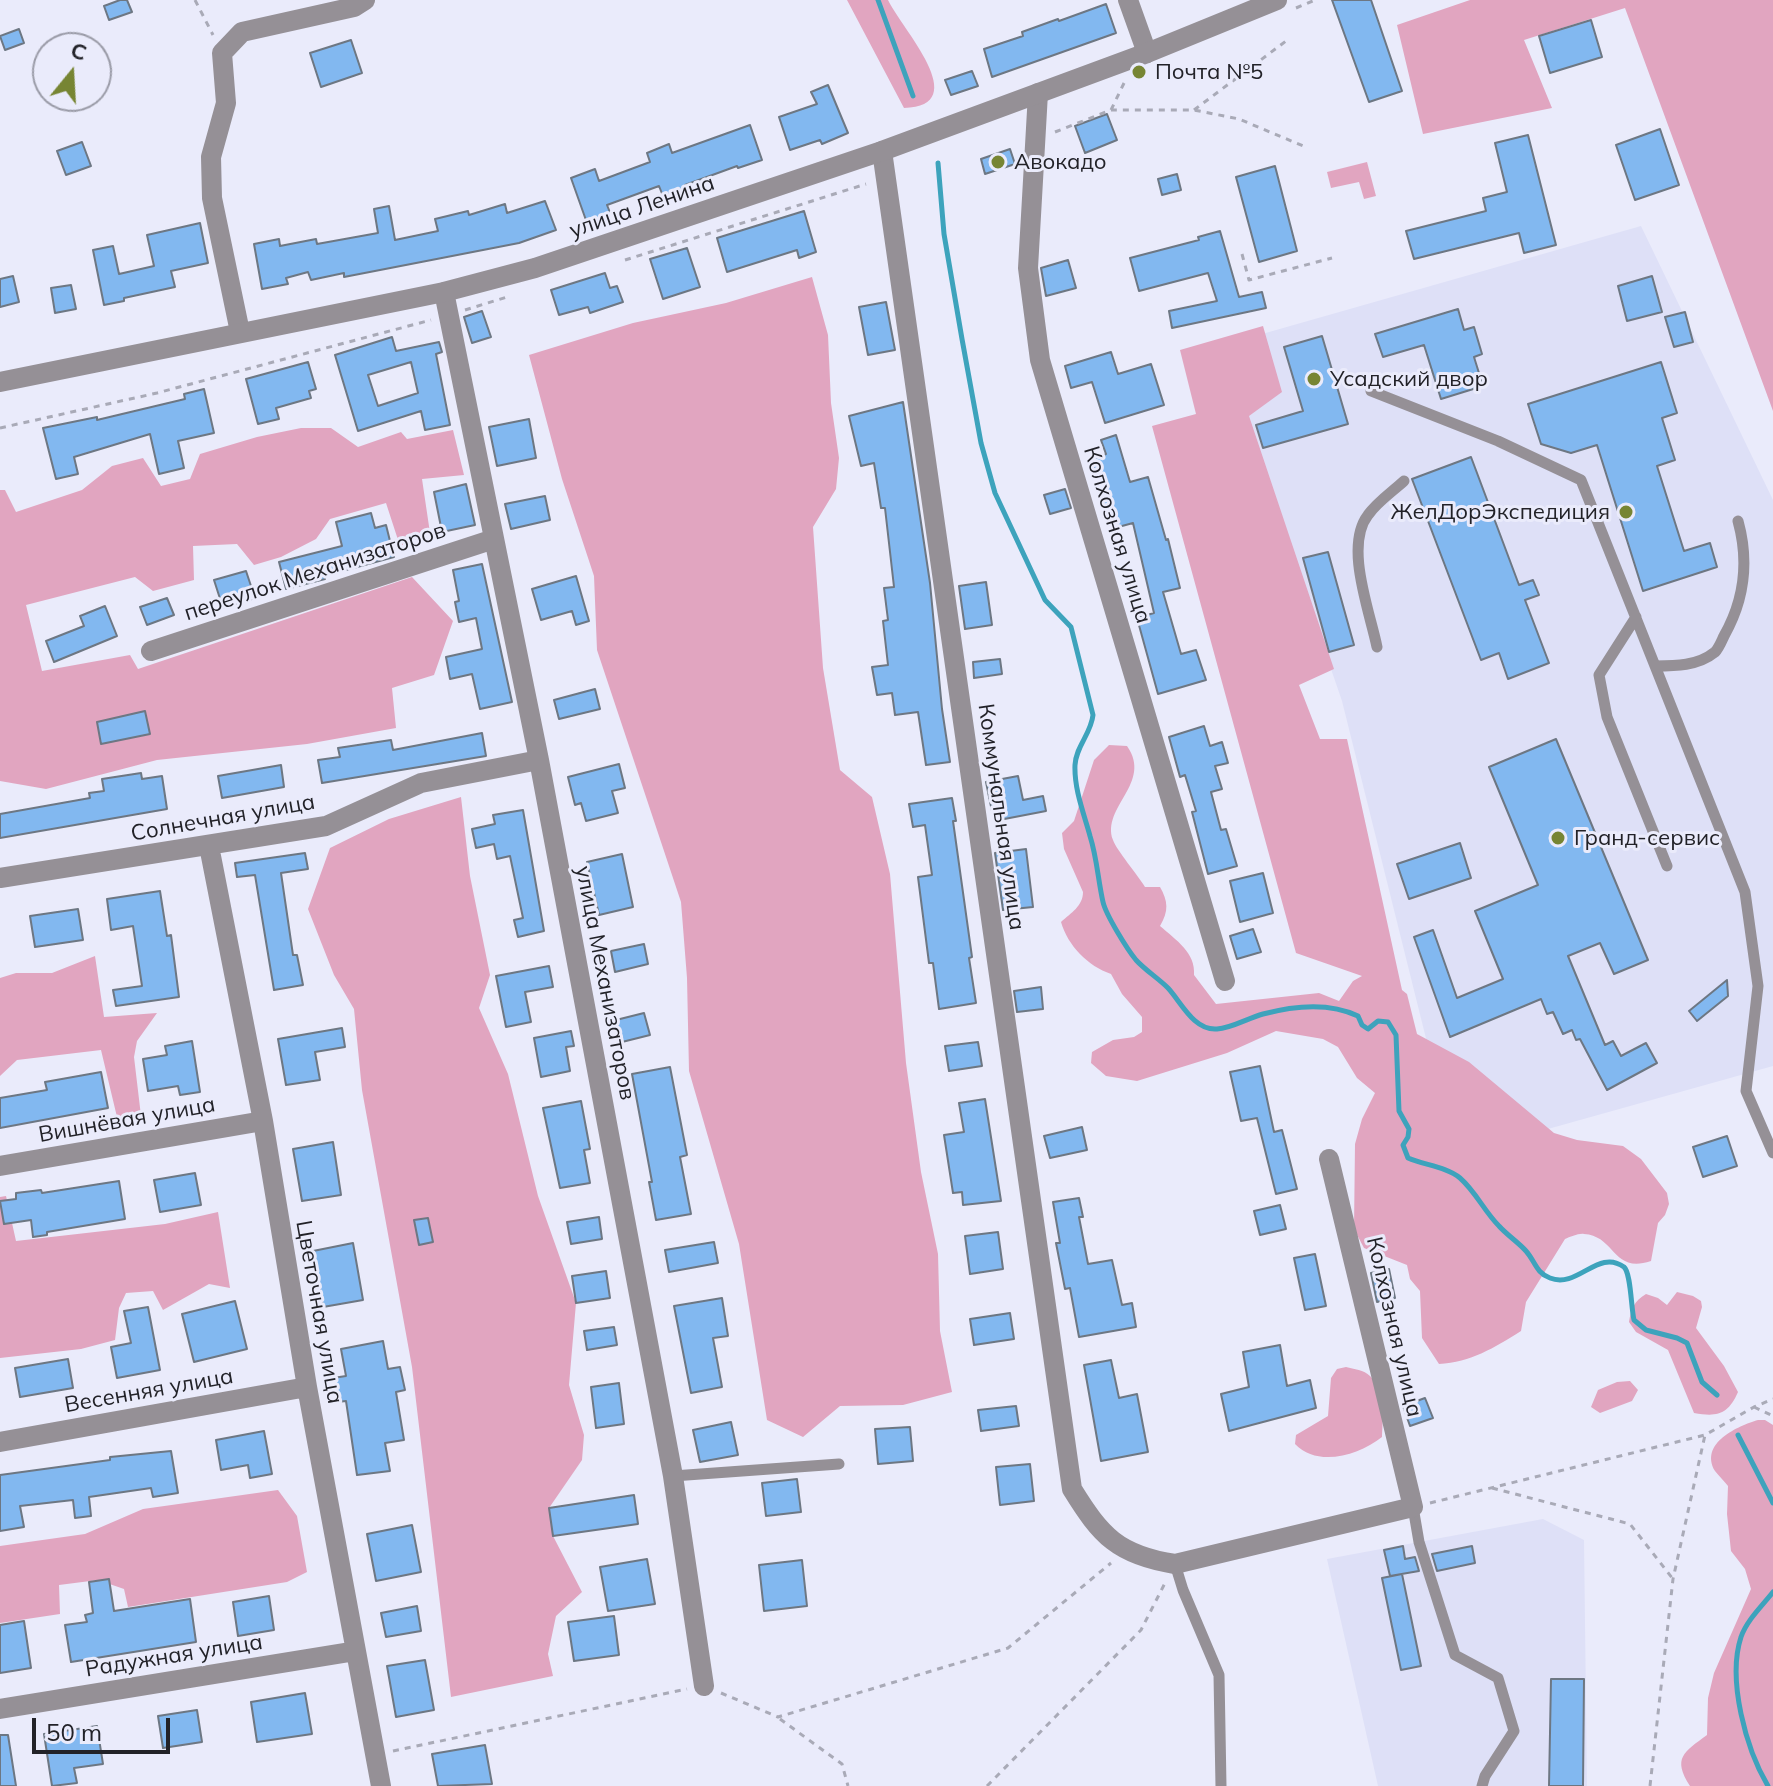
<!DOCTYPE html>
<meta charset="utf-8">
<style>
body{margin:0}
#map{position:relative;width:1773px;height:1786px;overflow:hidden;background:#eaebfb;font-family:Mulish,sans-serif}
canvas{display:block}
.north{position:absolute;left:32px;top:32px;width:80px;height:80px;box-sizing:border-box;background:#eaebfb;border:2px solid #9a9ba7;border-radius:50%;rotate:18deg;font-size:22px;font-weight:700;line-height:32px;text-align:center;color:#222228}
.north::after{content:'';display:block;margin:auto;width:28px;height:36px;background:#778533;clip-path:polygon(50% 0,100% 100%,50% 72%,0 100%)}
.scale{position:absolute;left:32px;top:1718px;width:138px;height:36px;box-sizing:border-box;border:4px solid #222228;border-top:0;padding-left:10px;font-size:24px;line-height:28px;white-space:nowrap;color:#222228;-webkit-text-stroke:6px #eaebfb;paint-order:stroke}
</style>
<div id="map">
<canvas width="1773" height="1786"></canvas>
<div class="north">С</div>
<div class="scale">50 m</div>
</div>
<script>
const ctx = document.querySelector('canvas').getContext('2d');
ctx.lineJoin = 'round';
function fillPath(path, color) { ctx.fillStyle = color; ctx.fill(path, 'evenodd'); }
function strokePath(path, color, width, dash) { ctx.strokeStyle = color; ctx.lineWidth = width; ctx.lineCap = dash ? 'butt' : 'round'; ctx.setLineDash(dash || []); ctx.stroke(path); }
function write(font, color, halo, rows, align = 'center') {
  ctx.font = font + ' Mulish,sans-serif'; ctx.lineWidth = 6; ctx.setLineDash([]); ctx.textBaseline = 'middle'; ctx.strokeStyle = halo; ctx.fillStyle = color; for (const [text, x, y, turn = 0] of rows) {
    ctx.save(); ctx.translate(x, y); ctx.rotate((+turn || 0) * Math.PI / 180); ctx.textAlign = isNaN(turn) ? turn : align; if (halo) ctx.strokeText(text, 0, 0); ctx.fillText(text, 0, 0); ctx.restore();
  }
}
const built = new Path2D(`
 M1641 226 1773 500V1066L1455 1155 1342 701 1220 346Z
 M1543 1519 1584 1540 1587 1786H1378L1327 1559Z`);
const green = new Path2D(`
 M847 0H888C901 28 975 106 904 108Z
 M1470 0H1773V411L1625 8 1524 40 1552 108 1423 134 1397 25Z
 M1367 162 1376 196 1364 199 1359 182 1331 188 1327 172Z
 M812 277 828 335 831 403 839 458 836 489 813 527 823 668 840 770 872 797 890 874 906 1063 921 1172 938 1254 940 1331 952 1392 903 1405 840 1406 803 1437 767 1420 739 1244 689 1071 687 978 681 902 597 650 594 576 562 479 529 355 633 323 726 303Z
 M1263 326 1282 392 1249 416 1334 669 1299 685 1320 739H1347L1402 990 1407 994 1417 1034 1469 1062 1554 1133 1577 1140 1623 1146 1641 1159 1667 1193 1669 1204 1665 1215 1658 1223 1651 1261C1612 1274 1616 1236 1584 1234 1579 1233 1570 1237 1565 1239L1526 1302 1521 1331C1494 1348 1471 1362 1439 1364L1422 1338 1420 1291 1410 1279 1407 1265 1364 1248 1354 1229 1355 1144 1362 1119 1375 1093 1357 1078 1338 1047 1323 1039 1276 1031 1227 1053 1137 1081 1106 1076 1091 1063 1092 1052 1113 1040 1134 1037 1142 1032V1017L1122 994 1111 974C1088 966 1068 946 1061 922 1071 913 1083 906 1083 892L1064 849 1062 833 1074 821 1094 760 1109 745 1127 746C1153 783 1101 807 1113 840 1117 851 1138 875 1145 887H1160C1168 901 1169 911 1160 926 1176 940 1196 953 1194 975L1216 1004 1319 993 1339 1001 1353 981 1362 976 1296 953 1152 426 1196 414 1180 350Z
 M301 428H331L358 447 401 432 407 439 453 430 464 475 422 479 430 533 400 546 386 503 330 519 316 539 281 557 254 565 237 544 193 546 194 580 153 591 135 577 26 605 42 671 130 655 138 669 412 577 453 621 434 675 392 688 396 728 307 744 157 760 46 789 0 781V490H5L16 512 82 490 112 466 143 458 161 486 190 479 200 454 257 437Z
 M461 797 470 876 490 975 479 1008 508 1074 538 1196 576 1303 569 1385 584 1435 582 1460 549 1508 553 1536 582 1592 556 1616 548 1654 553 1676 451 1697 412 1367 362 1090 354 1009 334 975 308 909 330 848 389 819Z
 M95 956 104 1017 157 1013 137 1041 134 1057 141 1116 117 1117 101 1050 17 1060 0 1076V978L16 973H52Z
 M6 1196 16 1241 165 1224 218 1212 230 1288 209 1284 163 1310 153 1291 126 1293 119 1308 115 1340 81 1349 0 1358V1197Z
 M1677 1292 1693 1296 1701 1301 1702 1307 1696 1328 1724 1366 1738 1392C1728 1415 1717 1417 1694 1413L1668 1350 1636 1332 1629 1322C1631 1309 1634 1301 1646 1294L1658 1298 1667 1305Z
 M1346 1367C1354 1369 1364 1370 1370 1376 1385 1389 1383 1419 1382 1437 1359 1455 1318 1468 1295 1444L1296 1435 1328 1416 1331 1378 1337 1369Z
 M1630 1381 1638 1390 1632 1401 1600 1413 1591 1407 1598 1390 1617 1382Z
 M1758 1420H1765L1773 1425V1786H1690C1672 1758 1684 1752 1707 1735L1708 1698 1714 1673 1751 1589 1745 1569 1731 1551 1727 1514 1728 1486C1724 1481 1719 1476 1715 1471 1699 1443 1738 1426 1758 1420Z
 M278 1490 297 1516 307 1572 287 1582 128 1607 124 1589 98 1580 59 1585 60 1614 0 1623V1546L85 1534 143 1509Z`);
const stream = new Path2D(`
 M878 0 913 96
 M938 163 944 234 962 339 981 443 995 493 1045 600 1071 627 1093 715C1091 734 1076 746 1075 765 1074 789 1084 814 1090 836 1097 858 1098 880 1103 902 1106 915 1127 949 1136 960 1145 970 1158 978 1168 988 1181 1002 1194 1031 1217 1029 1232 1028 1248 1018 1263 1014 1293 1006 1329 1002 1358 1016L1362 1025 1368 1029 1378 1021 1388 1022 1396 1035 1399 1111 1409 1129 1408 1137 1403 1145 1408 1158C1424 1165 1447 1167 1460 1178 1476 1192 1484 1211 1499 1226 1507 1235 1518 1242 1526 1251 1535 1261 1536 1273 1550 1278 1578 1289 1598 1248 1624 1267 1631 1273 1631 1308 1634 1320L1646 1330 1677 1338 1687 1343 1702 1382 1717 1395
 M1738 1435 1773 1503
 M1768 1786C1746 1749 1727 1680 1741 1637 1747 1620 1762 1606 1773 1592`);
const building = new Path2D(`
 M120 0H127L132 12 109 20 104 6Z
 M1332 0H1371L1402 91 1369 102Z
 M1106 4 1116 33 992 77 984 49 1023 36 1022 32 1058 19 1059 21Z
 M1591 20 1602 57 1550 73 1539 36Z
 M19 29 24 43 5 50 0 36Z
 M351 40 362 73 321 87 310 53Z
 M972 71 978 86 951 95 945 80Z
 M828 85 848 133 822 144 820 140 790 150 779 117 817 104 811 92Z
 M1107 114 1117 140 1085 153 1075 126Z
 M750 125 762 160 738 168 737 166 685 185 686 188 663 196 659 186 607 205 611 215 587 223 571 178 595 169 599 181 650 162 647 153 669 144 672 153Z
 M1660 129 1679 185 1635 200 1616 145Z
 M1528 135 1556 245 1524 253 1519 233 1414 259 1406 231 1486 211 1483 198 1507 192 1495 143Z
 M82 142 91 166 66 175 57 151Z
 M1010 149 1015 164 985 174 981 159Z
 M1275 166 1297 251 1259 262 1236 177Z
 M1177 174 1181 190 1162 195 1158 179Z
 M545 201 556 230 519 243 344 277V273L311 280 308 272 286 278 288 284 262 289 254 244 279 239 280 246 316 239 317 244 378 233 374 209 389 206 395 240 438 231 435 219 468 211 469 215 505 204 507 213Z
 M804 211 816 252 799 258 797 250 727 272 717 238Z
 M200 223 208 263 171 271 175 287 124 298V301L104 305 93 250 113 246 119 274 154 266 147 235Z
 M1220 231 1239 297 1262 292 1266 308 1172 328 1169 311 1217 301 1208 273 1139 291 1130 258 1199 240 1198 237Z
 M687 248 700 287 663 299 650 259Z
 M1068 260 1076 288 1046 296 1041 268Z
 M605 273 610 288 617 286 623 302 590 313 588 307 559 315 551 290Z
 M13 276 19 302 0 307V279Z
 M1652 276 1662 312 1627 321 1618 286Z
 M71 285 76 309 55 313 51 288Z
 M886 302 895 350 868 355 859 307Z
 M1458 309 1464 330 1474 327 1482 354 1474 357 1483 386 1441 399 1424 345 1383 357 1375 334Z
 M482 311 491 337 472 343 464 317Z
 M1685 312 1693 342 1674 347 1665 317Z
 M1322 336 1348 424 1263 448 1256 425 1303 411 1284 347Z
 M392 337 396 351 439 342 442 352 436 354 450 425 425 430 421 411 358 431 335 355ZM411 362 418 393 378 406 368 375Z
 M1111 352 1118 374 1151 364 1164 405 1105 423 1092 382 1071 388 1065 366Z
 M308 362 316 389 309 391 311 398 276 408 279 419 258 424 246 379Z
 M1661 362 1677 413 1662 418 1675 460 1657 466 1684 551 1710 543 1717 567 1643 591 1597 445 1571 453 1541 444 1528 404Z
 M204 389 214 433 178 441 184 468 159 474 150 434 74 457 78 474 56 479 43 428 97 417V420L185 399 184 394Z
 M903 402 930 583 942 709 950 762 926 765 918 712 895 715 892 693 877 695 872 667 888 665 883 621 888 620 884 588 894 587 885 508H881L874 463 861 466 849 416Z
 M529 419 536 458 497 466 489 427Z
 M1116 435 1130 482 1148 477 1166 540 1168 539 1180 588 1163 592 1181 654 1196 650 1206 680 1158 694 1137 618 1154 613 1133 523 1111 529 1091 459 1106 454 1101 440Z
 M1471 457 1519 585 1533 580 1539 595 1525 600 1549 663 1508 679 1499 653 1481 660 1412 479Z
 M466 484 475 525 442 532 434 492Z
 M1065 489 1071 508 1050 514 1044 495Z
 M545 496 550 520 511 529 505 504Z
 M371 513 375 528 386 525 394 557 324 576 325 579 286 589 279 562 342 546 336 522Z
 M1328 552 1354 645 1329 652 1303 558Z
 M482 564 512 702 480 709 472 674 450 679 446 657 482 649 476 618 459 622 455 602 459 601 453 570Z
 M246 571 255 598 223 608 214 580Z
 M576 576 589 621 576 625 572 611 541 620 532 589Z
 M986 582 992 625 965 629 959 586Z
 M167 598 174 615 147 625 140 607Z
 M105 606 117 636 54 662 46 641 84 626 80 616Z
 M1000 659 1002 674 974 678 973 662Z
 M595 689 600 709 559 719 554 700Z
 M145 711 150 734 101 744 97 722Z
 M1204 726 1210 746 1222 742 1228 763 1215 766 1222 789 1211 792 1221 830 1226 829 1237 866 1208 874 1192 812 1196 811 1185 775 1180 777 1169 737Z
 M482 733 486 756 322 783 318 760 340 757 338 748 391 740 393 750Z
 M1556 739 1648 960 1614 974 1600 943 1568 956 1605 1045 1613 1041 1621 1056 1646 1043 1657 1063 1607 1090 1580 1039 1576 1040 1572 1030 1563 1034 1553 1012 1547 1014 1541 999 1450 1037 1414 937 1433 930 1457 998 1503 979 1475 911 1538 885 1489 767Z
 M619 764 625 788 612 791 618 813 586 821 581 803 575 805 568 777Z
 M281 765 284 787 222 798 218 776Z
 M141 773 142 779 162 776 167 809 0 838V814L90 798 89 793 104 791 102 779Z
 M1018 776 1023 800 1043 796 1046 811 994 821 986 782Z
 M952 798 956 821H953L972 957 969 958 976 1003 939 1009 933 963H929L918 877 932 875 925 825 913 827 909 804Z
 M523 810 544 931 518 937 514 920 523 918 510 856 497 859 494 844 476 848 472 829 495 824 493 815Z
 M1460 843 1471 878 1409 899 1397 864Z
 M1026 849 1033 907 1003 910 995 853Z
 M305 853 308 869 281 873 293 955H297L303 985 274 990 255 875 237 877 235 863Z
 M622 854 633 907 599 915 587 862Z
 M1263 873 1273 913 1240 922 1230 881Z
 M160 891 167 936 171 935 179 997 116 1006 113 990 142 986 133 926 111 930 107 899Z
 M78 909 83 940 35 947 30 916Z
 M1253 929 1261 952 1237 959 1230 936Z
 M644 944 648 964 615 972 611 951Z
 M549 966 553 987 525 992 531 1022 506 1027 496 976Z
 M1727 980 1728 996 1697 1021 1689 1011Z
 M1041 987 1043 1009 1017 1012 1014 991Z
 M644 1013 650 1035 622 1042 616 1020Z
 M342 1028 345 1047 315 1052 320 1080 286 1085 278 1039Z
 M571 1031 574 1046 566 1047 570 1071 541 1077 534 1038Z
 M192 1041 200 1092 180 1095 178 1086 148 1091 143 1059 167 1055 165 1046Z
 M978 1042 982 1066 949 1071 945 1046Z
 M1260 1066 1274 1132 1282 1130 1297 1189 1276 1194 1257 1118 1241 1121 1230 1072Z
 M670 1067 687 1155 680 1157 691 1214 656 1220 649 1182H652L632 1074Z
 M101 1072 108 1108 0 1128V1098L47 1090 45 1082Z
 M985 1099 1001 1201 963 1205 962 1192 953 1193 944 1135 964 1132 959 1103Z
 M581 1101 590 1149 584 1150 590 1183 560 1188 543 1108Z
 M1082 1127 1087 1150 1050 1158 1044 1136Z
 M1727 1136 1737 1166 1703 1177 1693 1147Z
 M333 1142 341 1195 302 1201 293 1149Z
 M195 1173 201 1205 160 1212 154 1180Z
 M119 1181 125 1219 47 1232V1235L33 1237 31 1220 4 1224 0 1201 16 1199V1193L41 1190 42 1193Z
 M1079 1198 1083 1217H1079L1088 1264 1112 1260 1122 1305 1132 1303 1136 1327 1079 1337 1070 1288 1065 1289 1056 1243H1060L1053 1202Z
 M1280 1205 1286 1229 1260 1235 1254 1211Z
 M599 1217 602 1239 571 1244 567 1222Z
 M428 1218 433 1242 419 1245 414 1220Z
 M998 1232 1003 1269 970 1274 965 1236Z
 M714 1242 718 1263 669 1272 665 1250Z
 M353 1243 363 1300 323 1307 313 1251Z
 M1315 1254 1326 1306 1305 1310 1294 1258Z
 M1389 1269 1395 1298 1377 1302 1371 1273Z
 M606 1271 610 1298 576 1303 572 1276Z
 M722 1298 728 1336 713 1338 722 1387 691 1393 674 1306Z
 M235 1301 247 1349 194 1362 182 1314Z
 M148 1307 160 1370 117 1378 111 1347 131 1343 124 1311Z
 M1010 1313 1014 1339 974 1345 970 1319Z
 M614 1327 617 1345 587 1350 584 1331Z
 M383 1341 388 1369 400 1367 405 1390 396 1392 404 1440 385 1443 390 1471 357 1475 346 1401 337 1402 333 1378 346 1376 341 1349Z
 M1280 1345 1287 1386 1310 1380 1316 1408 1229 1431 1221 1394 1249 1387 1243 1352Z
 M68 1359 73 1388 20 1397 15 1368Z
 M1111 1360 1119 1398 1137 1394 1148 1452 1101 1461 1084 1365Z
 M619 1383 624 1424 596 1428 591 1387Z
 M1425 1398 1433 1418 1410 1426 1403 1406Z
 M1016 1406 1019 1426 981 1431 978 1410Z
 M731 1422 738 1455 700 1462 693 1430Z
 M910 1427 913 1461 878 1464 875 1429Z
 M264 1431 272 1474 250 1478 248 1465 221 1470 216 1440Z
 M171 1451 178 1493 153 1497 151 1488 89 1497 91 1516 75 1518 73 1500 20 1506 24 1527 0 1531V1475L110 1460V1457Z
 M1030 1464 1034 1501 1000 1505 996 1467Z
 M797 1479 801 1512 766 1516 762 1483Z
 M634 1495 638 1524 553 1536 549 1508Z
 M412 1525 421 1572 376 1581 367 1534Z
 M1403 1546 1405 1559 1415 1557 1419 1571 1390 1576 1384 1550Z
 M1472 1546 1475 1563 1437 1571 1432 1554Z
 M647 1559 655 1604 608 1611 600 1567Z
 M802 1560 807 1606 764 1611 759 1565Z
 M1402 1574 1421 1666 1401 1670 1382 1578Z
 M109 1579 114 1611 190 1599 196 1642 71 1662 65 1625 87 1622 85 1615 93 1613 89 1582Z
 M269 1596 274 1630 238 1636 233 1602Z
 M417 1606 421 1631 386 1637 381 1613Z
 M614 1616 619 1655 574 1661 568 1622Z
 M24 1621 31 1668 0 1673V1625Z
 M425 1660 434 1710 396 1717 387 1666Z
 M1551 1679H1584L1583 1786H1549Z
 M305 1693 312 1734 257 1742 251 1702Z
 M197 1710 202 1742 163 1748 158 1716Z
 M97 1726 103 1764 74 1768 77 1783 52 1786 44 1734Z
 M0 1735H8L16 1786H0Z
 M485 1745 492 1784 438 1786 432 1754Z`);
const path = new Path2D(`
 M195 0 213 35
 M1296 8 1315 0
 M1111 110 1125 81
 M1194 110 1290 38
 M1055 132 1111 110H1194L1239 119 1308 148
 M1242 254 1249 280 1332 258
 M625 260 866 184
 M465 310 507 297
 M0 428 157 393 431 320
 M1754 1407 1773 1416
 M1492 1488 1630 1524 1673 1579
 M1430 1503 1705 1435 1754 1407 1773 1399
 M721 1693 778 1717 1008 1648 1111 1563
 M780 1719 842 1764 848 1786
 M393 1751 687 1689
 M987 1786 1141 1630 1165 1583
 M1650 1786 1673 1579 1705 1435`);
const service = new Path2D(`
 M1371 391 1498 441 1581 480 1745 892 1758 986 1746 1091 1773 1153
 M1636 617 1599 675 1607 717 1667 866
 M1377 647C1370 612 1344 546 1368 515 1377 502 1392 492 1404 481
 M1655 666C1675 666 1698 666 1715 652 1719 648 1722 640 1724 636 1745 599 1749 561 1738 521
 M673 1476 839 1464
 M1413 1507 1419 1542 1455 1655 1498 1678 1514 1731 1485 1776 1482 1786
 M1175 1564 1183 1590 1219 1675 1221 1786`);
const minor = new Path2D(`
 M1128 0 1147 53
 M1038 93 1028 268 1040 360 1225 981
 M882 151 1072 1489C1101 1536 1118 1555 1175 1564L1413 1507 1329 1159
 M444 292 539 760 673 1476 704 1686
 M240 332 212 198 211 157 226 103 222 53 242 32 354 7 365 0
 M151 651 494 539
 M209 846 263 1121 307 1387 381 1786
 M0 878 326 826 421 783 539 760
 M0 1166 263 1121
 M0 1442 307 1387
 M0 1709 356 1651`);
const tertiary = new Path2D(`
 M0 382 444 292 535 268 882 151 1147 53 1277 0`);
const markers = [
 [1139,72,8,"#778533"],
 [998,162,8,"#778533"],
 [1314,379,8,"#778533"],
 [1626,512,8,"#778533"],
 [1558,838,8,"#778533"]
];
const poiNames = [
 ["Почта №5",1155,72],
 ["Авокадо",1014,162],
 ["Усадский двор",1330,379],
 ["ЖелДорЭкспедиция",1610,512,"right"],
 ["Гранд-сервис",1574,838]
];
const streetNames = [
 ["улица Ленина",642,207,-19],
 ["Колхозная улица",1117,535,73],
 ["переулок Механизаторов",315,572,-18],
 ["Коммунальная улица",1001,817,82],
 ["Солнечная улица",223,818,-10],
 ["улица Механизаторов",605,983,79],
 ["Вишнёвая улица",127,1120,-10],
 ["Цветочная улица",319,1312,80],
 ["Колхозная улица",1394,1327,77],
 ["Весенняя улица",149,1391,-10],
 ["Радужная улица",174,1656,-9]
];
fillPath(built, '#dee0f7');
fillPath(green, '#e1a5c0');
strokePath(stream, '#3da3bc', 5);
fillPath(building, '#82b8f0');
strokePath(building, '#6d7783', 2);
strokePath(path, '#a9aab7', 3, [6, 6]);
strokePath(service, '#959096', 11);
strokePath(minor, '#959096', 20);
strokePath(tertiary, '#959096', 20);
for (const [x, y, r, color] of markers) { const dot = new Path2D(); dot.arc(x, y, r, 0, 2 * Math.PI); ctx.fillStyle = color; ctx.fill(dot); strokePath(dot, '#eaebfb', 3); }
write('22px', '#222228', '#eaebfb', poiNames, 'left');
write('22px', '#222228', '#eaebfb', streetNames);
</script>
